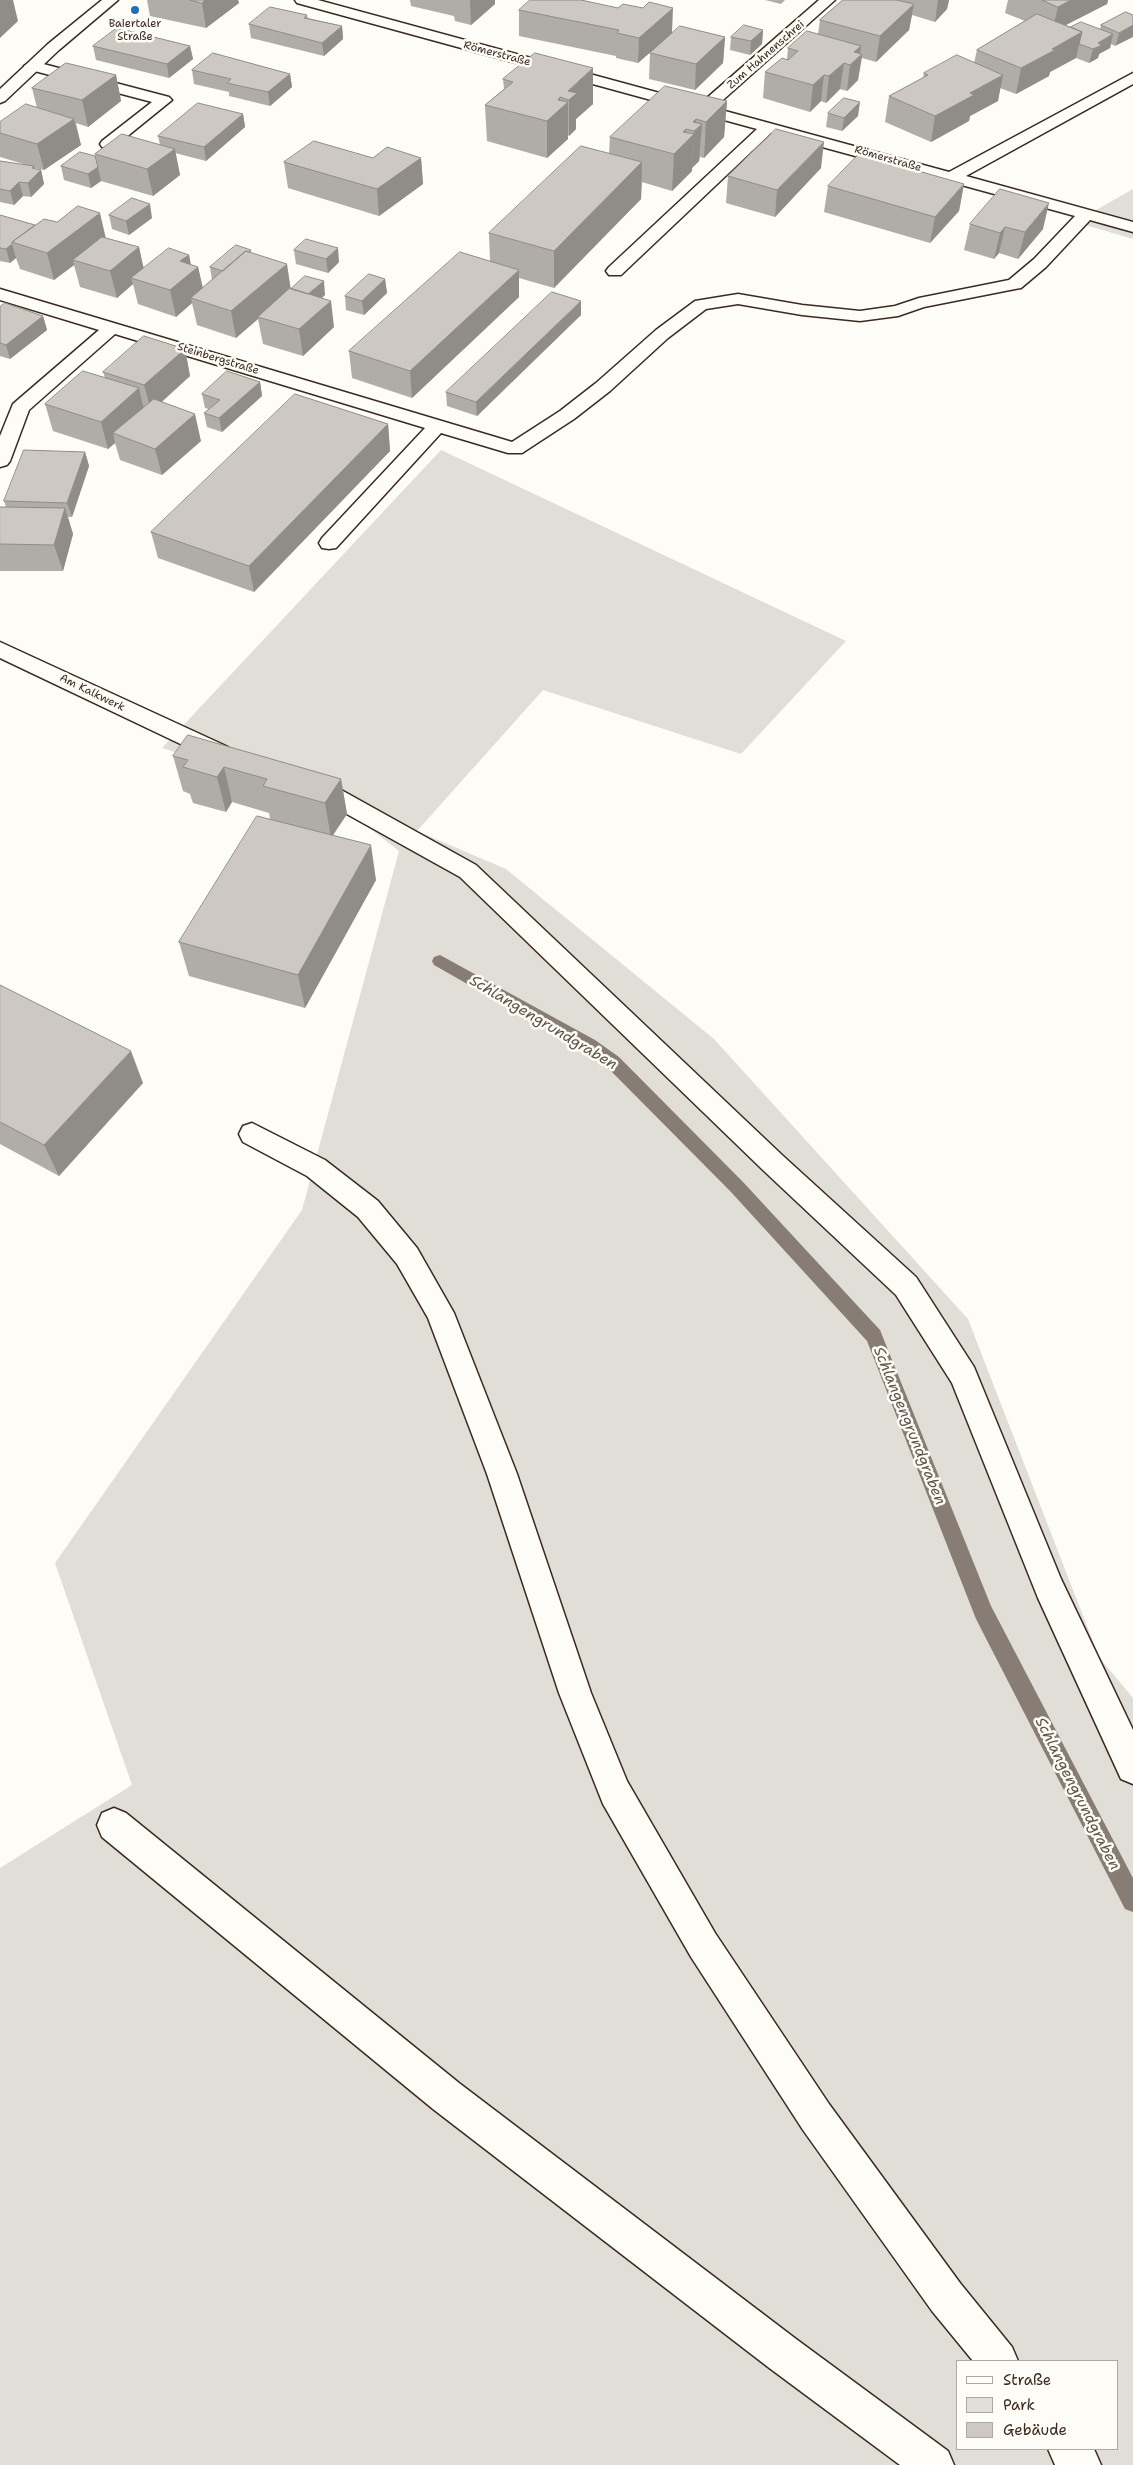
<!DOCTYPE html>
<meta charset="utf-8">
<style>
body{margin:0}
#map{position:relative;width:1133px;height:2465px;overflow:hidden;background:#fdfcf7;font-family:"Shantell Sans",sans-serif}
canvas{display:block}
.legend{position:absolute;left:956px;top:2360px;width:162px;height:90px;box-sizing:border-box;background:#fdfcf7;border:1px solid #afa8a0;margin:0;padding:6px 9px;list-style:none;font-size:15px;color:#3b2a1e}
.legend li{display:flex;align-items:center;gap:10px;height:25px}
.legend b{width:25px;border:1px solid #afa8a0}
</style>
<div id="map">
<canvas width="1133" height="2465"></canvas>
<ul class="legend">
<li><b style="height:6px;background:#fdfcf7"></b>Straße</li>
<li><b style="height:14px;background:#e1ded7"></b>Park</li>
<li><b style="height:14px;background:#cdc8c2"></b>Gebäude</li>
</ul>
</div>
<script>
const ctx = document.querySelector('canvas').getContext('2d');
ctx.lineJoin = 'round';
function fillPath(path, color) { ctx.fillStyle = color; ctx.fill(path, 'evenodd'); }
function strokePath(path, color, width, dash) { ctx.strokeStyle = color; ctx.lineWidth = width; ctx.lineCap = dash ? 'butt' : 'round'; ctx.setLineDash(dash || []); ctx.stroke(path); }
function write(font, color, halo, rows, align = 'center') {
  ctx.font = font + ' "Shantell Sans",sans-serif'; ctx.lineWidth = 5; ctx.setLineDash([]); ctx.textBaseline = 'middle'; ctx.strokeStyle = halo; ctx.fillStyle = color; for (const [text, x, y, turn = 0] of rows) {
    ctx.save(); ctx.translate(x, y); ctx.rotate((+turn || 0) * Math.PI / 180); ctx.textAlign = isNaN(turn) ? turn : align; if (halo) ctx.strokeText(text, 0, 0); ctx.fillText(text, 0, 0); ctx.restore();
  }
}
const green = new Path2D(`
 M1133 189V239L1075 222Z
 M441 450 846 641 741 754 543 690 417 831 506 869 714 1039 968 1319 1099 1657 1133 1698V2465H0V1868L132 1785 55 1563 302 1210 399 851 336 802 162 748ZM957 2361H1117V2449H957Z`);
const stream = new Path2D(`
 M440 955 595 1040 619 1057 743 1182 880 1330 991 1606 1133 1878V1912L1125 1909 976 1619 867 1341 731 1192 607 1067 583 1050 434 965 432 961 434 957Z`);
const minor = new Path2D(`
 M295 0H318L700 104 819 0H835L714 108 949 172 1133 73V84L966 176 1133 222V232L1090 220 1046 267 1021 288 1015 289 924 307 898 316 860 321 802 315 738 304 706 309 668 338 610 391 574 419 522 453H508L441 433 336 548 329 549 322 548 319 543 322 538 425 428 115 334 29 410 10 461 7 465 0 467V436L13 404 99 330 0 300V289L512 442 560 411 596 383 656 330 695 301 738 294 802 305 860 311 895 306 919 298 1009 280 1034 259 1075 216 771 133 621 275H609L606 271 609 267 757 129 297 3Z
 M32 61 169 97 172 100 114 147H102L100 144 102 141 152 102 27 69 24 66Z
 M0 642 228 747 231 753 228 759 220 761 212 759 0 658Z
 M311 780 343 791 476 865 782 1155 916 1277 974 1367 1061 1579 1133 1730V1784L1121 1779 1038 1598 952 1383 896 1295 764 1171 460 877 327 803 303 794 300 788 303 782Z
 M252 1123 325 1160 378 1201 417 1248 454 1313 517 1474 591 1693 627 1781 715 1933 829 2104 960 2283 1012 2347 1018 2361H973L932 2311 803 2130 691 1957 603 1804 559 1693 487 1474 428 1318 397 1264 358 1217 307 1176 243 1142 239 1134 243 1126Z
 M114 1808 126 1813 459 2083 796 2339 948 2451 954 2465H900L768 2367 433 2109 102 1837 97 1825 102 1813Z
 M1048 2449H1094L1101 2465H1055Z`);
const major = new Path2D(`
 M102 0H118L59 50 5 101 0 103V89L48 44Z`);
const wall = new Path2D(`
 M147 0H238L239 3 206 28 150 16Z
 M410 0H495V4L471 25 455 21 454 16 411 6Z
 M765 0H785L781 4Z
 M843 0H949L947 9 935 22 912 15 909 30 876 62 862 58 858 80 847 91 840 89 826 103 821 101 810 112 763 98 765 72 787 59 788 48 818 34 820 20Z
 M1008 0H1108L1107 4 1066 25 1071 27 1100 29 1101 25 1126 12 1115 46 1111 44 1110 48 1099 54 1098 58 1089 63 1076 58 1050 72 1049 76 1016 94 1000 88 998 101 970 116 969 121 931 142 885 122 889 96 923 78 924 73 974 63 977 50 1025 21 1005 13Z
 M519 10 672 33 725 37 723 63 695 90 649 79 650 53 671 34 638 63 616 58V56L519 36Z
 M307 15 308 18 342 26 343 39 324 56 251 38 249 24Z
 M763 30 762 44 750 55 730 50 731 37Z
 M93 46H190L193 59 169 78 96 60Z
 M192 70 290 74 292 87 270 106 229 96V92L194 84Z
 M116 75 121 101 88 127 76 123 81 145 44 170 35 168V169L41 170 44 184 31 197 23 196 14 205 0 202V161L27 165 0 157V122L37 108 32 88Z
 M503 79 593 104 576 119V129L569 136 568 135V139L547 158 487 141 485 105 504 89Z
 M727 101 724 137 704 158 700 157 699 161 692 168V171L672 191 642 182 641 199 554 288 519 278V297L412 398 352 378 349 351 490 261 489 233 609 154 610 137Z
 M828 113 858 116 842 131 826 127Z
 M243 114 245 127 206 161 175 153 180 175 153 196 101 181 91 188 64 180 61 166 95 156V154L160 145 158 136Z
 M373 158H421L423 184 379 216 288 188 284 162Z
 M821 168 775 217 726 203 728 176Z
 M964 184 959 211 930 243 824 212 828 186Z
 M0 215 35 225 106 238 139 247 143 268 189 255 191 265 198 267 203 288 212 280 210 267 251 250V253L291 289 325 295 322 298 334 327 303 356 263 344 258 319 236 338 197 325 192 303 176 317 138 304 133 284 117 298 80 287 74 265 54 280 20 269 16 258 10 263 0 261Z
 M109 215 152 218 129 235 112 229Z
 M970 224 1043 229 1018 259 999 253 994 259 964 250Z
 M294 250 339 262 328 273 296 264Z
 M385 279 387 293 364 315 346 310 345 296Z
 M0 307 43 316 47 330 10 359 0 356Z
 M581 315 477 416 447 406 446 392Z
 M185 349 190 376 162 402 201 441 162 475 120 460 115 443 108 449 53 431 45 404 105 378 103 372Z
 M260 382 262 396 222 432 207 427 204 413 209 409 205 408 202 394Z
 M388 424 390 451 254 592 158 558 151 532Z
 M85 452 89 466 72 517H68L73 534 63 571H0V507H6L4 501Z
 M173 756 341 779 347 814 333 835 376 880 305 1008 189 976 179 942 270 819 269 813 232 802 226 812 193 803 190 794 183 791Z
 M0 985 143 1083 59 1176 0 1144Z`);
const shadedWall = new Path2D(`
 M0 0H13L18 21 0 38Z
 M205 0H238L239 3 206 28 202 3Z
 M470 0H495V4L471 25Z
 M938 0H949L947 9 935 22Z
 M1071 0H1108L1107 4 1052 32 1058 7Z
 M914 4 909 30 876 62 880 36Z
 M673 8 672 33 638 63 639 38Z
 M1133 25V37L1115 46 1119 33Z
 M342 26 343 39 324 56 322 43Z
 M763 30 762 44 750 55 751 41Z
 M1082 32 1076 58 1050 72 1049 76 1016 94 1021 68 1052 49Z
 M1113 34 1110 48 1099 54 1098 58 1089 63 1093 49 1098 43Z
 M725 37 723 63 695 90 696 64Z
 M190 46 193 59 169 78 167 64Z
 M861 46 860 56 862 54 858 80 847 91 850 65 854 52Z
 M844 63 840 89 826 103 829 76Z
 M593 68V104L576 119V129L569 136V100L568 91Z
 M290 74 292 87 270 106 268 92Z
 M116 75 121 101 88 127 82 100Z
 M824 75 821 101 810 112 813 85Z
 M1003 75 998 101 970 116 969 121 931 142 935 116 970 93Z
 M560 97V109L568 102V139L547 158V121L558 100Z
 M727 101 724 137 704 158 706 122Z
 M860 102 858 116 842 131 844 118Z
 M243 114 245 127 206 161 204 147Z
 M74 119 81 145 44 170 37 144Z
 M696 119 695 131 702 124 699 161 692 168 694 131 693 122Z
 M686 129 685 144 694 134 692 171 672 191 674 154 683 132Z
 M824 142 821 168 775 217 777 190Z
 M175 149 180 175 153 196 147 169Z
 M421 158 423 184 379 216 377 189Z
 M642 162 641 199 554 288V251Z
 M34 166 36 174 41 170 44 184 31 197 28 183 32 168Z
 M98 167 101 181 91 188 88 174Z
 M19 182 23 196 14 205 10 191Z
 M964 184 959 211 930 243 935 217Z
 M1049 203 1043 229 1018 259 1025 232Z
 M150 204 152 218 129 235 126 221Z
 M100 213 106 239 73 260 74 265 54 280 47 253Z
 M1005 227 999 253 994 259 1000 233Z
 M12 244 16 258 10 263 6 249Z
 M139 247 145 274 131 278 133 284 117 298 110 271Z
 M338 248 339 262 328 273 326 259Z
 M189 255 192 272 198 267 204 294 191 298 192 303 176 317 170 290 180 261Z
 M287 264 291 291 258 317V319L236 338 231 311Z
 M519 270V297L412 398 410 371Z
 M385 279 387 293 364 315 362 301Z
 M324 281 325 295 306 311 304 297Z
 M331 301 334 327 303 356 299 329Z
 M581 301V315L477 416 476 402Z
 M43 316 47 330 10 359 6 345Z
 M185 349 190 376 151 411 144 385Z
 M260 382 262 396 222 432 219 418Z
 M139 388 145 415 113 433 115 443 108 449 101 422Z
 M195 414 201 441 162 475 155 449Z
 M388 424 390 451 254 592 249 566Z
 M85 452 89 466 72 517 67 503Z
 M65 508 73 534 63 571 54 545Z
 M224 767 232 802 226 812 217 777Z
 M341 779 347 814 331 838 325 803Z
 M371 845 376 880 305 1008 298 975Z
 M131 1051 143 1083 59 1176 44 1145Z`);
const building = new Path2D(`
 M190 0H205L202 3Z
 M530 0H581L618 8 623 4 643 8 649 2 673 8 639 38 617 33 619 30 519 10Z
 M843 0H896L914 4 880 36 820 20Z
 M1042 0H1071L1058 7Z
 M270 7 307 15 304 18 342 26 322 43 249 24Z
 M1126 12 1133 15V25L1119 33 1101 25Z
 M1037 14 1082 32 1052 49 1055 50 1021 68 977 50Z
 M1081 22 1113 34 1098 43 1102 45 1093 49 1079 44 1082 32 1071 27Z
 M744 25 763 30 751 41 731 37Z
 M680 26 725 37 696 64 650 53Z
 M117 28 190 46 167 64 93 46Z
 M807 31 861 46 854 52 862 54 850 65 844 63 829 76 824 75 813 85 765 72 782 58 788 60 798 51 788 48Z
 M213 53 290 74 268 92 227 83 231 79 192 70Z
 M535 53 593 68 568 91 577 93 569 100 560 97 558 100 568 102 547 121 485 105 513 82 503 79Z
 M957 55 1003 75 970 93 974 95 935 116 889 96 928 75 924 73Z
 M66 63 116 75 82 100 32 88Z
 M665 86 727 101 706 122 696 119 693 122 702 124 694 131 686 129 683 132 694 134 674 154 610 137Z
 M844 98 860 102 844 118 828 113Z
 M198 103 243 114 204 147 158 136Z
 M26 104 74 119 37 144 0 133V122Z
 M776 129 824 142 777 190 728 176Z
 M122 134 175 149 147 169 95 154Z
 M314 141 373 158 387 147 421 158 377 189 284 162Z
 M581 146 642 162 554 251 489 233Z
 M80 152 95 156 98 167 88 174 61 166Z
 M859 154 964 184 935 217 828 186Z
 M0 161 34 166 32 168 41 170 28 183 19 182 10 191 0 189Z
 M1000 189 1049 203 1025 232 1005 227 1000 233 970 224Z
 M132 198 150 204 126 221 109 215Z
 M78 206 100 213 47 253 12 242 44 219 57 222Z
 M0 215 35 225 12 242V244L6 249 0 248Z
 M102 237 139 247 110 271 73 260Z
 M306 239 338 248 326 259 294 250Z
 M236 245 251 250 248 252 246 251 223 271 210 267Z
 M169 248 189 255 180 261 198 267 170 290 131 278Z
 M246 251 287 264 231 311 191 298Z
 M460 252 519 270 410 371 349 351Z
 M369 274 385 279 362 301 345 296Z
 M305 276 324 281 308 294 291 289Z
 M290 288 331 301 299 329 258 317Z
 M552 292 581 301 476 402 446 392Z
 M5 303 43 316 6 345 0 343V307Z
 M144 336 185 349 144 385 103 372Z
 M83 371 139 388 101 422 45 404Z
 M227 371 260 382 219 418 204 413 220 400 202 394Z
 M295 394 388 424 249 566 151 532Z
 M154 399 195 414 155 449 113 433Z
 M24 450 85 452 67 503 4 501Z
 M0 507 65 508 54 545 0 544Z
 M188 735 341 779 325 803 263 786 267 779 224 767 217 777 183 767 188 760 173 756Z
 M257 816 371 845 298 975 179 942Z
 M0 985 131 1051 44 1145 0 1122Z`);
const markers = [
 [135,10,5,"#1f6fb2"]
];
const farPoinames = [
 ["Baiertaler",135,24],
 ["Straße",135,37]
];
const farStreetnames = [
 ["Römerstraße",497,54,15],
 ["Zum Hahnenschrei",766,55,-41],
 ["Römerstraße",888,159,16],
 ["Steinbergstraße",218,359,17],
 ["Am Kalkwerk",92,693,26]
];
const waterNames = [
 ["Schlangengrundgraben",543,1023,31],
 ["Schlangengrundgraben",909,1426,68],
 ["Schlangengrundgraben",1077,1794,63]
];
fillPath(green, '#e1ded7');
fillPath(stream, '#887d74');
strokePath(minor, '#3b2a1e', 3);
strokePath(major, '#3b2a1e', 3);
fillPath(minor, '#fdfcf7');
fillPath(major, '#fdfcf7');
fillPath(wall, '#b0aca7');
fillPath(shadedWall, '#908c88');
fillPath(building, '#cdc8c2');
strokePath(building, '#908c88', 1);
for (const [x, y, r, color] of markers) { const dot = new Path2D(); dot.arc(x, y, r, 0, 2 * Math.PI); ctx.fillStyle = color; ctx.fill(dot); strokePath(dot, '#fdfcf7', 2); }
write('11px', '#3b2a1e', '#fdfcf7', farPoinames);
write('11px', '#3b2a1e', '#fdfcf7', farStreetnames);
write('italic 15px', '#615349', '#fdfcf7', waterNames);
</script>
